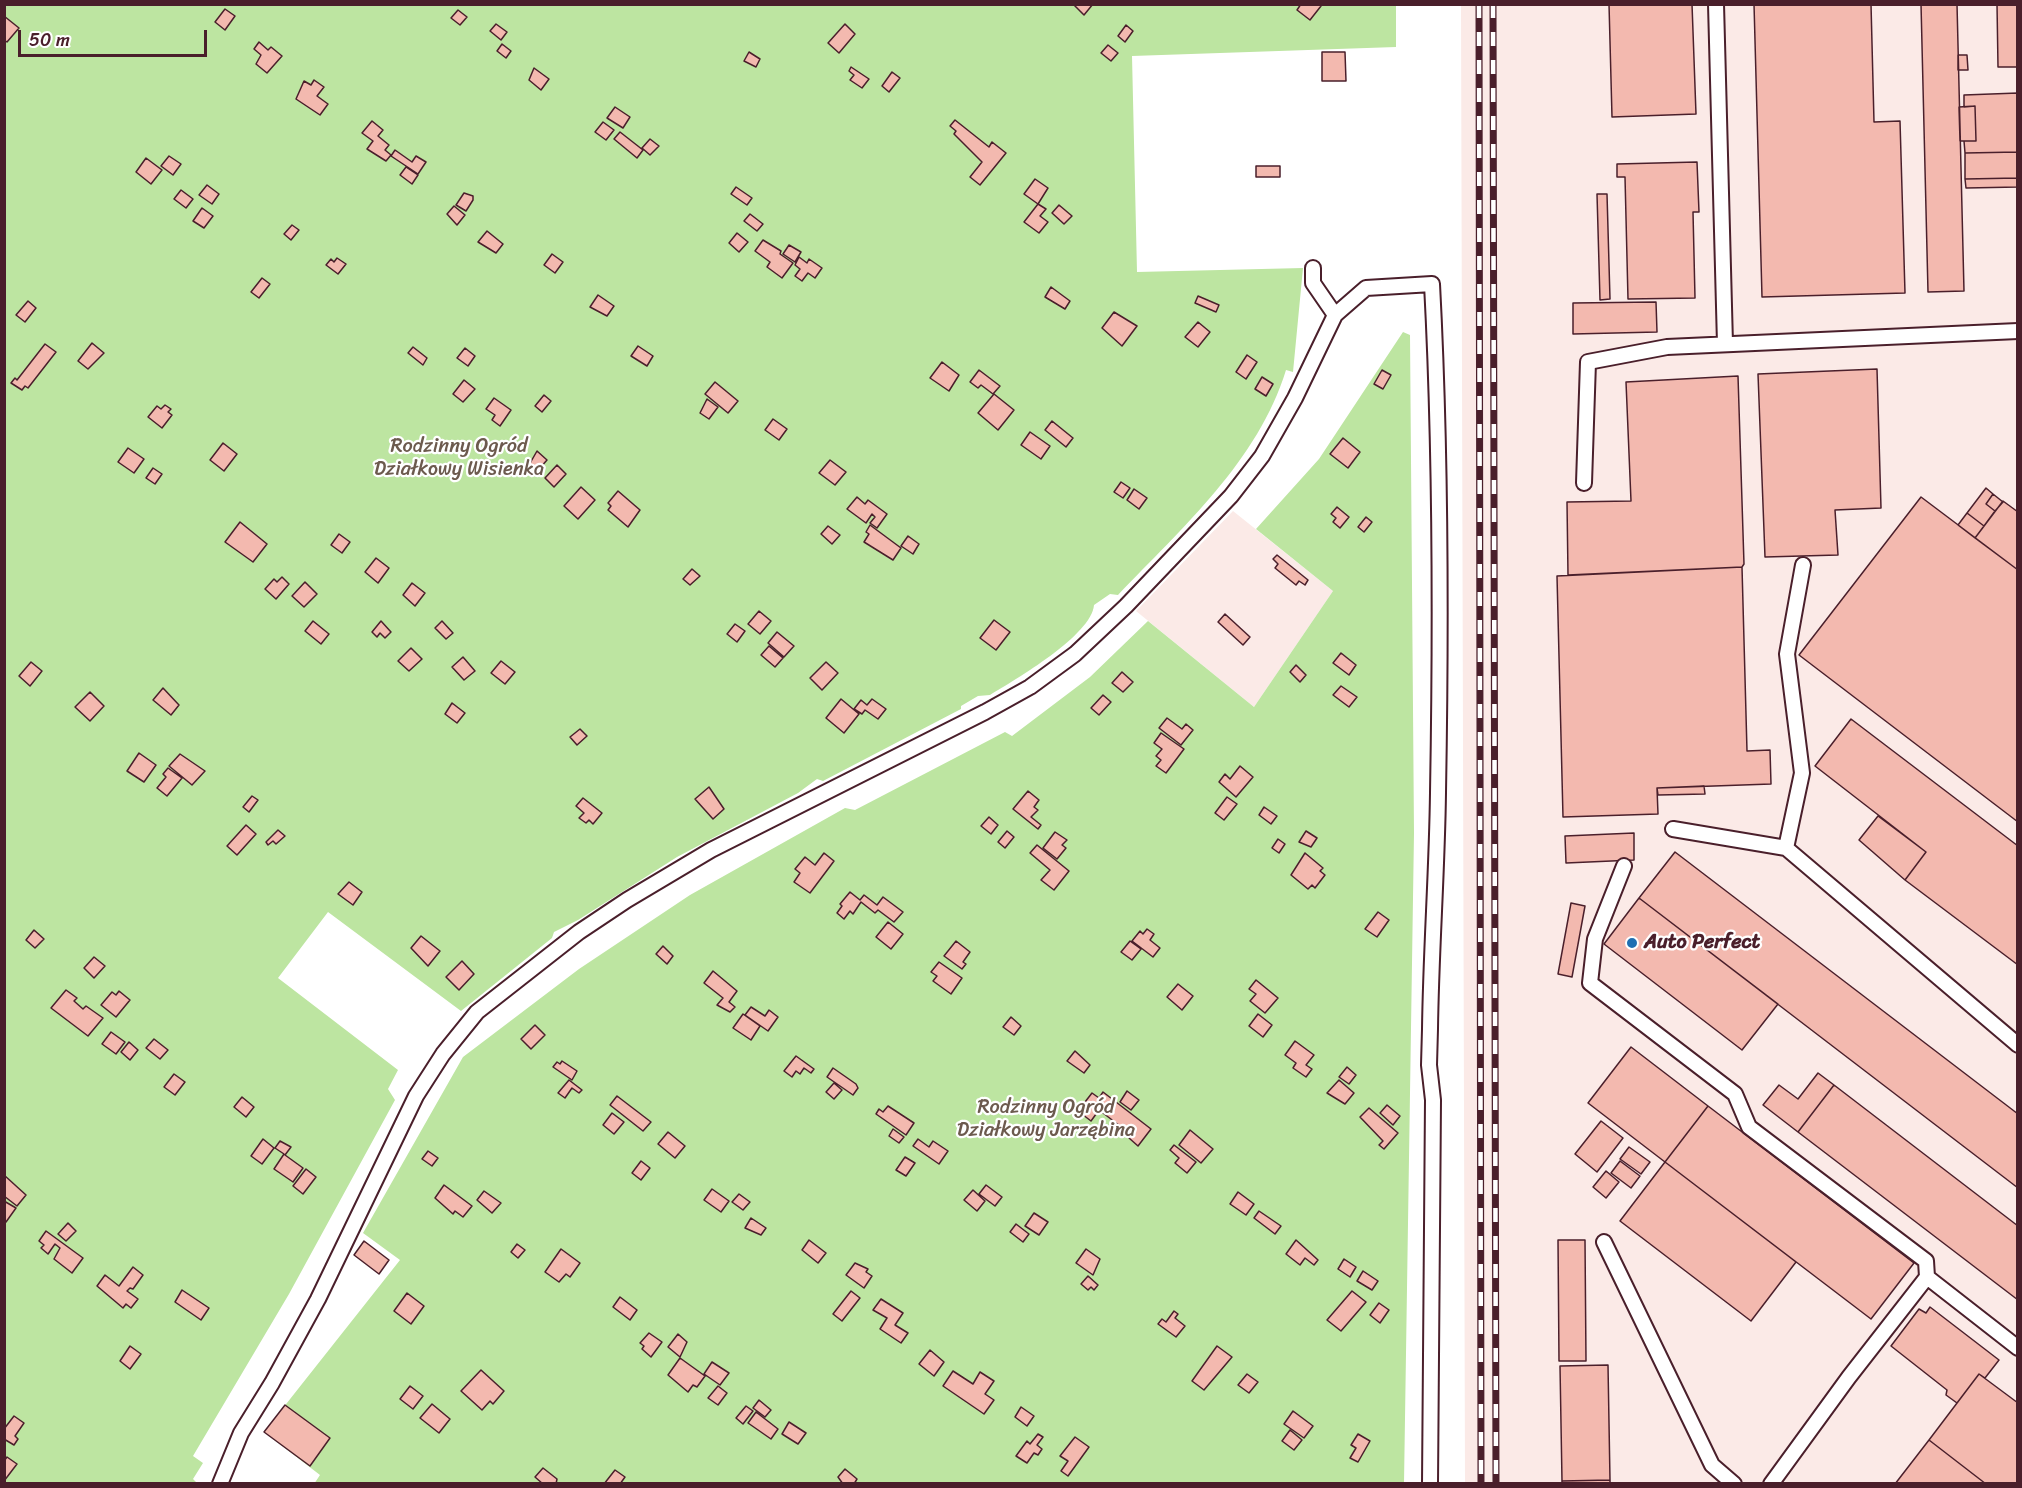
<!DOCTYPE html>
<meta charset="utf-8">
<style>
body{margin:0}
#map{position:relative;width:2022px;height:1488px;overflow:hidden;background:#fff;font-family:Sriracha,sans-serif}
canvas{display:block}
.frame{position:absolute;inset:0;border:6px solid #4a1f2b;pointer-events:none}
.scale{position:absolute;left:18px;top:30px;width:189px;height:27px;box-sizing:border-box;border:3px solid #4a1f2b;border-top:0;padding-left:8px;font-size:18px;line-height:21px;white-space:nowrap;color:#4a1f2b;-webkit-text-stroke:4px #fff;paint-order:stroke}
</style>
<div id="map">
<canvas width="2022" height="1488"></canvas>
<div class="frame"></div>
<div class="scale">50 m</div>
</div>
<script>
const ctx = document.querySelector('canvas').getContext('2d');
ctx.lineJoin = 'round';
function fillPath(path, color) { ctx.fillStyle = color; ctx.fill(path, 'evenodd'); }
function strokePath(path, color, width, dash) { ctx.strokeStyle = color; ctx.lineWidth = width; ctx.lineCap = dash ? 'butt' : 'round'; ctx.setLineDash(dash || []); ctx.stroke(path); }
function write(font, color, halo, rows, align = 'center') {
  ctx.font = font + ' Sriracha,sans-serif'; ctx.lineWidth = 4.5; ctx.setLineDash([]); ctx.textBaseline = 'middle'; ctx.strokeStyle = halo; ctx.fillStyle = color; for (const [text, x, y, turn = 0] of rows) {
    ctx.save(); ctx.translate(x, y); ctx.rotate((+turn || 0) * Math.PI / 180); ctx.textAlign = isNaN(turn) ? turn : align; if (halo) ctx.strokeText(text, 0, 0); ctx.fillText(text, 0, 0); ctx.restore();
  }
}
const built = new Path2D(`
 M1461 5H2017V1483H1465Z
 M1233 511 1333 591 1254 707 1136 611Z`);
const green = new Path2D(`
 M5 5H1396V47L1132 56 1137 272 1303 268 1293 372 1286 370C1258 461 1182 528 1118 595L1110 594 1094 605C1092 635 1015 680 990 695L978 696 961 706V709L823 781 817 779 798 793 677 857 578 920 554 932 552 938 461 1011 328 912 278 978 398 1070 388 1089 395 1100 289 1294 193 1456 203 1463 193 1479 197 1483 5 1484Z
 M1403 332 1410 335 1414 833 1404 1483 314 1484 320 1475 264 1432 400 1260 363 1233 463 1057 579 969 690 895 845 808 855 810 1005 732 1012 736 1090 677 1148 621 1254 707 1333 591 1256 529 1319 459Z`);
const building = new Path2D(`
 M1073 4H1093L1084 15Z
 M1301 4H1319L1321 6 1310 20 1297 10Z
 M1609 4H1692L1696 114 1612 117Z
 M1754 4H1871L1874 122 1900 121 1905 293 1762 297Z
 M1921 4H1957L1964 291 1928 292Z
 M1997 4H2018V67H1998Z
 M225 9 235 16 225 30 215 22Z
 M458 10 467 17 460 25 451 18Z
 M4 16 19 28 7 42 4 40Z
 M496 24 507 32 501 40 490 31Z
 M845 24 855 34 839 53 828 43Z
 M1126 25 1133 31 1125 42 1118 36Z
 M259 42 268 50 271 47 282 56 267 73 256 64 261 55 254 49Z
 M502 44 511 51 506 58 497 51Z
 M1108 45 1118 53 1111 61 1101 53Z
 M749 52 760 59 756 67 744 61Z
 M1322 52H1345L1346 81H1322Z
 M1958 55H1967L1968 70H1958Z
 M851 67 869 79 862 88 850 80 854 75 849 71Z
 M534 68 549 79 541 90 529 80Z
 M892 72 900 78 889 92 882 86Z
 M314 80 324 87 317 96 328 104 320 115 296 99 304 81 311 85Z
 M2018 93V152L1965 153 1964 141H1976L1975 106 1964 107V95Z
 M1975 106 1976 141H1960L1959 107Z
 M615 107 630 117 623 128 607 118Z
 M955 120 989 147 992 142 1006 153 980 185 970 177 982 162 954 134 956 131 950 126Z
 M372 121 383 130 378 136 389 145 385 150 391 155 386 161 367 149 373 141 362 133Z
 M603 122 614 130 606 140 595 132Z
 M620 132 643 150 637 158 614 139Z
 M650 139 659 146 650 155 642 148Z
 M395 150 412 162 416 156 426 162 418 174 391 156Z
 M2018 152V178L1965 179V153Z
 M169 156 181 164 173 175 161 166Z
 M146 158 162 170 151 184 136 172Z
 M1697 162 1699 212H1693L1695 298 1628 299 1625 177H1617V164Z
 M1256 166H1280V177H1256Z
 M406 167 418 175 412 184 400 175Z
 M2018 178V187L1966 188 1965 179Z
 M1035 179 1048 188 1038 204 1024 194Z
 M207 185 219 194 212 204 199 195Z
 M736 187 752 198 747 205 731 194Z
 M181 190 193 199 186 208 174 199Z
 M464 193 473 196V200L466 211 456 205Z
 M1597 194H1607L1610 299 1600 300Z
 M1038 204 1046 209 1040 216 1048 222 1039 233 1024 222Z
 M1059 205 1072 216 1064 224 1052 213Z
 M454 206 465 215 457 225 447 214Z
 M202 208 213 216 204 228 193 221Z
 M750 214 763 224 757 231 744 221Z
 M292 225 299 230 291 240 284 234Z
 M487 231 503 244 496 253 478 242Z
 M737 233 748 242 739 252 729 243Z
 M763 240 781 251 780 254 793 263 782 278 767 267 770 262 755 251Z
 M789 245 801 252 795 262 783 254Z
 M552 254 563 262 555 273 544 265Z
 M799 257 807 263 809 259 822 268 815 278 808 273 802 281 795 276 800 269 795 265Z
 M337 258 346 264 338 274 326 265 331 259 334 262Z
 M262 278 270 284 259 298 251 292Z
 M1051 287 1070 301 1065 309 1045 297Z
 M598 295 614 306 607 316 590 307Z
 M1198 296 1219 305 1216 312 1195 303Z
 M28 301 36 308 25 322 16 315Z
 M1656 302 1657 332 1573 334V303Z
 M1114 312 1137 326 1122 346 1102 328Z
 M1198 322 1210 332 1198 347 1185 337Z
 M92 343 104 353 88 369 78 361Z
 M45 344 56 352 28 388 25 386 22 390 11 383 15 378 17 380Z
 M638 346 653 356 647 366 631 356Z
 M413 347 427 358 423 365 408 353Z
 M465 348 475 356 468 366 457 358Z
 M1247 355 1257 362 1246 379 1236 372Z
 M942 362 959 375 949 391 930 378Z
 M1877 369 1881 508 1835 510 1838 555 1765 557 1758 374Z
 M979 370 1000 386 993 394 981 385 978 388 970 382Z
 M1382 370 1391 375 1383 389 1374 384Z
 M1738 376 1744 564 1742 567 1568 575 1567 502 1631 501 1626 382Z
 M1262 377 1273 384 1266 396 1255 389Z
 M464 380 475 389 463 402 453 394Z
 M715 382 738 401 728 413 705 394Z
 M994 394 1014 410 998 430 978 413Z
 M544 395 551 401 542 412 535 406Z
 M494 398 511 410 500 426 492 420 495 415 486 409Z
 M707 399 718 407 709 419 700 413Z
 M165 405 171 409 168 412 172 415 162 428 148 417 157 406 161 409Z
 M773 419 787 429 779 440 765 430Z
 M1052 421 1073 438 1066 447 1045 430Z
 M1030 432 1050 446 1041 459 1021 445Z
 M1343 438 1360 452 1348 468 1330 454Z
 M223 443 237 454 224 471 210 460Z
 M128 448 144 459 134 473 118 462Z
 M537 451 547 460 540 468 537 465 534 469 529 465Z
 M830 460 846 472 835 485 819 473Z
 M557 465 566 474 554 487 545 478Z
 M153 468 162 474 155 484 146 478Z
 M1121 482 1130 488 1123 498 1114 492Z
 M581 487 595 500 578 519 564 506Z
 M1986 488 1993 494 1986 504 1995 511 1984 526 1967 513Z
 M1134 489 1147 498 1139 509 1127 500Z
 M618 491 640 510 628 527 608 510 611 506 608 503Z
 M1993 494 2003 502 1995 511 1986 504Z
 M857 497 865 504 868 500 887 514 877 528 870 523 875 517 872 514 866 523 847 509Z
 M1921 497 2018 570V822L1799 655Z
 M2003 501 2018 512V570L1975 538Z
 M1337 507 1349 517 1340 528 1333 522 1336 518 1331 514Z
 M1967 513 1984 526 1975 538 1958 525Z
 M1366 517 1372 522 1364 532 1358 527Z
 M240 522 267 544 253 562 225 542Z
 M870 525 901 548 893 560 864 542 869 534 866 532Z
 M828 526 840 535 832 544 821 534Z
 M339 534 350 542 342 553 331 545Z
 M908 536 919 544 913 554 901 546Z
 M1277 555 1308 580 1305 585 1299 581 1296 585 1275 568 1278 564 1273 559Z
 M376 558 389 568 378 583 365 572Z
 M1742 567 1747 751 1770 750 1771 784 1657 788 1658 814 1563 817 1557 576Z
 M692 569 700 576 690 585 683 579Z
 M282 577 289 584 276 599 265 589 274 579 277 582Z
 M305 582 317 594 304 607 292 596Z
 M412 583 425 593 415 606 403 595Z
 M759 611 771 621 760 634 748 624Z
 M1225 614 1250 637 1243 645 1218 622Z
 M994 620 1010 632 996 650 980 638Z
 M313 621 329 634 321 644 305 631Z
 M381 621 391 632 385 638 380 633 377 637 372 632Z
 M442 621 453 633 446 639 435 628Z
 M735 624 745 631 737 642 727 634Z
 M777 632 794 646 784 657 768 643Z
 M769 646 783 658 775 667 761 655Z
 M411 648 422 659 409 671 398 661Z
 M1341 653 1356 665 1349 675 1333 663Z
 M463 657 475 671 464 680 452 667Z
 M501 661 515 672 505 684 491 673Z
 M31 662 42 671 30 686 19 676Z
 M826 662 838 673 822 690 810 678Z
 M1296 665 1306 675 1300 682 1290 672Z
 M1122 672 1133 682 1123 692 1112 683Z
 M1341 686 1357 697 1349 707 1333 695Z
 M163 688 179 705 171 715 153 700Z
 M90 692 104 706 90 721 75 707Z
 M1103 695 1111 702 1099 715 1091 708Z
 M841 699 859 714 844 733 826 718Z
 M872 699 886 709 878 719 865 710 862 714 854 709 861 700 867 705Z
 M452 703 465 713 457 723 445 714Z
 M1167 718 1182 729 1186 724 1193 730 1181 745 1159 728Z
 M1851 719 2018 846V965L1905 880 1926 852 1815 766Z
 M580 729 587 736 577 745 570 737Z
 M1161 733 1184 749 1166 773 1156 766 1161 760 1156 756 1162 749 1154 743Z
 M139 753 156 765 144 782 127 771Z
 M180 754 205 771 192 785 169 766Z
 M1240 766 1253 777 1236 797 1219 782 1225 774 1230 779Z
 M168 768 182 778 167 796 157 788 166 777 163 774Z
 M1704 786 1705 794 1658 795 1657 788Z
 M709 787 724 809 713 819 695 799Z
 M1028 791 1039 800 1034 807 1038 810 1031 817 1041 825 1038 829 1013 809Z
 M252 796 258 800 249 812 243 807Z
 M1227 797 1237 804 1224 820 1215 813Z
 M583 798 602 813 593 824 589 820 586 823 579 818 584 813 576 806Z
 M1264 807 1277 816 1271 824 1259 815Z
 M1878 816 1926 852 1905 880 1859 840Z
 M989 817 998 825 991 834 981 826Z
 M246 825 256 834 237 855 227 846Z
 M278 830 285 836 276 844 273 841 268 845 266 842Z
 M1007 831 1014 837 1005 848 998 842Z
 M1306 831 1317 838 1311 847 1299 842Z
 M1055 832 1067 840 1062 845 1066 848 1057 859 1043 848Z
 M1634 833V860L1566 863 1565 836Z
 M1278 839 1285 844 1279 853 1272 848Z
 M1037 845 1069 871 1054 890 1041 880 1050 870 1030 853Z
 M1675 852 2018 1114V1188L1639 898Z
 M824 853 834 861 810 893 794 882 800 873 795 869 805 857 815 865Z
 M1305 853 1323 868 1320 871 1325 875 1315 888 1312 885 1308 889 1291 875Z
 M349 882 362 892 353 905 338 894Z
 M850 892 860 900 864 895 877 905 883 897 903 912 894 922 878 910 875 913 861 902 853 914 850 911 844 919 837 913 842 906 840 904Z
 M1639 898 1778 1004 1742 1050 1604 944Z
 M1571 903 1585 906 1572 977 1558 974Z
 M1378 912 1389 920 1377 937 1365 929Z
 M888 922 903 934 891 949 876 937Z
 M1147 929 1154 934 1150 940 1160 948 1153 957 1132 941 1140 931 1143 934Z
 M34 930 44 939 35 948 26 940Z
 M421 936 440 951 428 966 411 948Z
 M956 941 970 952 963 962 966 964 962 969 944 956Z
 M1130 941 1141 949 1132 960 1121 952Z
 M663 946 673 956 667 964 656 954Z
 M94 957 105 966 94 978 84 968Z
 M462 961 474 974 459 990 446 977Z
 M939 962 962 978 951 994 933 981 937 976 931 972Z
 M713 971 737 991 729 1002 735 1007 730 1012 717 1005 723 998 704 983Z
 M1256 980 1278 998 1265 1013 1250 1001 1256 994 1249 989Z
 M1178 984 1193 996 1182 1010 1167 997Z
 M66 990 77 998 74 1001 83 1009 86 1006 103 1018 88 1036 51 1008Z
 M119 991 130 1000 116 1017 101 1005 112 992 116 995Z
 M751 1007 765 1016 769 1010 778 1017 768 1031 745 1015Z
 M743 1014 760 1026 751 1040 733 1028Z
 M1258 1014 1272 1025 1263 1037 1249 1026Z
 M1011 1017 1021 1026 1014 1035 1003 1027Z
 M535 1025 545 1035 531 1049 521 1039Z
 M111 1032 125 1042 116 1054 102 1044Z
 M154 1039 168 1050 160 1059 146 1048Z
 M1295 1041 1314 1055 1306 1065 1312 1069 1306 1077 1293 1068 1296 1063 1285 1055Z
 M129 1042 138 1050 130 1060 121 1052Z
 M1631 1047 1708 1106 1665 1162 1588 1103Z
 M1075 1051 1090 1065 1084 1073 1067 1061Z
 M796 1056 814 1069 811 1073 804 1068 800 1074 796 1071 792 1077 784 1071Z
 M562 1061 577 1071 572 1080 553 1067 557 1062 560 1064Z
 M1347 1067 1356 1075 1349 1084 1339 1077Z
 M833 1068 856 1084 858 1088 853 1095 827 1077Z
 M1818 1073 1834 1085 1798 1132 1763 1105 1779 1085 1798 1099Z
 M174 1074 185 1082 175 1095 164 1087Z
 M569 1080 582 1090 579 1093 572 1088 565 1098 558 1093Z
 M1339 1080 1354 1093 1345 1104 1327 1093Z
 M834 1083 842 1090 834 1099 826 1092Z
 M1834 1085 2018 1226V1300L1798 1132Z
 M1127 1091 1139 1100 1131 1110 1120 1102Z
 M1103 1092 1151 1129 1138 1146 1129 1138 1132 1135 1099 1110 1091 1121 1078 1111 1092 1093 1099 1098Z
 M617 1096 651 1122 643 1131 610 1105Z
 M242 1097 254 1107 246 1117 234 1107Z
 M1387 1105 1400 1116 1393 1125 1380 1113Z
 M888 1106 914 1123 906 1135 876 1114 879 1109 883 1112Z
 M1708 1106 1914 1263 1871 1319 1665 1162Z
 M1369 1108 1398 1133 1384 1149 1379 1145 1383 1141 1360 1117Z
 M612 1113 624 1122 614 1134 603 1125Z
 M1601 1121 1623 1138 1597 1172 1575 1154Z
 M893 1129 904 1137 899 1143 889 1136Z
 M1190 1130 1213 1149 1201 1163 1179 1145Z
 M668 1132 685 1146 675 1158 658 1144Z
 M263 1139 274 1148 262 1164 251 1156Z
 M918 1139 929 1147 933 1141 948 1151 939 1164 913 1146Z
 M280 1141 291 1147 285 1155 303 1168 293 1182 274 1169 284 1154 275 1148Z
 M1174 1145 1196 1162 1187 1173 1175 1163 1179 1158 1170 1150Z
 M1629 1147 1650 1162 1641 1174 1620 1159Z
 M428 1151 438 1158 432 1166 422 1159Z
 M905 1157 915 1163 906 1176 896 1170Z
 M641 1161 650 1168 641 1180 632 1173Z
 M1620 1161 1640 1176 1631 1188 1611 1173Z
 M1665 1162 1796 1262 1751 1321 1620 1221Z
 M306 1169 316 1177 303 1194 293 1186Z
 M1606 1171 1619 1182 1606 1198 1593 1187Z
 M4 1175 26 1195 17 1206 4 1196Z
 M444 1185 472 1206 463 1217 455 1211 453 1214 435 1198Z
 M986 1185 1002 1197 995 1206 979 1194Z
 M712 1189 729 1201 721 1212 704 1200Z
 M973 1190 985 1201 977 1211 964 1200Z
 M484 1191 501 1203 492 1213 477 1200Z
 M1238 1192 1254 1204 1246 1215 1230 1204Z
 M739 1194 750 1202 743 1210 732 1202Z
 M4 1201 16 1208 6 1222 4 1221Z
 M1259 1211 1281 1226 1275 1234 1254 1218Z
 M1034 1213 1048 1222 1039 1235 1025 1226Z
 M751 1218 766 1228 761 1235 745 1228Z
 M68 1223 76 1231 66 1241 58 1234Z
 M1016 1224 1029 1234 1023 1242 1010 1232Z
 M46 1231 83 1258 72 1273 54 1259 60 1248 55 1244 48 1254 41 1248 44 1245 39 1241Z
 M809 1240 826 1253 818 1263 802 1250Z
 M1296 1240 1318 1260 1314 1265 1305 1258 1300 1265 1286 1254Z
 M1558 1240H1585L1586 1361H1559Z
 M364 1241 389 1260 379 1274 354 1255Z
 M517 1244 525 1250 518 1258 511 1252Z
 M561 1249 580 1263 570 1277 566 1274 559 1282 545 1272Z
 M1086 1249 1100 1259 1093 1275 1076 1263Z
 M1344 1259 1356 1267 1350 1277 1338 1269Z
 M855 1263 868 1269 866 1272 872 1276 864 1288 846 1275Z
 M133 1267 143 1275 133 1289 130 1288 127 1291 138 1299 131 1308 126 1304 123 1308 97 1286 105 1275 119 1286Z
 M1363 1271 1378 1281 1372 1290 1357 1281Z
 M1088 1276 1098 1285 1094 1290 1091 1287 1088 1290 1081 1284Z
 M182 1290 209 1308 201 1320 175 1302Z
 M851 1291 860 1298 842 1321 833 1314Z
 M1352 1291 1366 1302 1341 1331 1327 1320Z
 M407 1293 424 1306 411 1324 394 1311Z
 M620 1297 637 1310 630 1320 613 1307Z
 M881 1299 903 1313 895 1325 908 1333 901 1343 880 1329 887 1318 873 1310Z
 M1379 1303 1389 1310 1380 1323 1370 1315Z
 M1930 1307 1999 1360 1985 1378 1979 1374 1957 1403 1946 1395 1947 1390 1891 1346 1919 1309 1926 1313Z
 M1174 1311 1178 1314 1175 1318 1185 1326 1176 1337 1158 1324 1162 1319 1166 1322Z
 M649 1333 662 1342 651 1357 642 1349 644 1346 640 1343Z
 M678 1334 687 1342 680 1357 668 1347Z
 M130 1346 141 1354 130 1369 120 1361Z
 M1217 1346 1232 1357 1204 1390 1192 1381Z
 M930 1350 944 1362 934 1376 919 1364Z
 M680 1358 705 1376 697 1387 693 1385 688 1392 668 1375Z
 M712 1362 729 1373 720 1385 704 1374Z
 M1608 1365 1610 1480 1562 1481 1560 1366Z
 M481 1370 504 1391 493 1404 490 1401 482 1410 461 1391Z
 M953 1371 973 1384 980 1372 994 1381 985 1394 994 1400 984 1414 943 1386Z
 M1247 1374 1258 1382 1249 1393 1238 1385Z
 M1979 1374 2018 1403V1484H1986L1929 1440Z
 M410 1386 423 1396 413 1409 400 1399Z
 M718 1386 727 1393 718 1405 708 1398Z
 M759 1400 771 1410 765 1417 753 1408Z
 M432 1404 450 1419 439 1433 420 1418Z
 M285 1405 330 1438 310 1466 264 1432Z
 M746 1406 753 1411 743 1424 736 1418Z
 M1021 1407 1034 1416 1027 1426 1015 1417Z
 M1293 1411 1313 1426 1304 1438 1284 1424Z
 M756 1412 778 1429 771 1439 748 1423Z
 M14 1416 24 1423 15 1436 18 1439 14 1445 4 1439V1429Z
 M789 1422 806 1433 798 1444 782 1434Z
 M1290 1430 1302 1440 1294 1450 1282 1441Z
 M1038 1434 1043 1437 1037 1445 1042 1449 1038 1455 1034 1453 1027 1463 1016 1456 1027 1441 1030 1444Z
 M1358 1434 1370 1441 1358 1462 1350 1458 1356 1448 1351 1445Z
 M1075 1437 1089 1447 1068 1476 1061 1471 1068 1461 1060 1456Z
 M1929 1440 1986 1484H1895Z
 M7 1457 17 1464 4 1481V1461Z
 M543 1468 557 1479 556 1484H543L535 1477Z
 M845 1469 857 1479 854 1484H843L838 1477Z
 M615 1470 625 1477 620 1484H604Z
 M1610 1480V1484H1562V1481Z`);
const lane = new Path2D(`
 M1716 4 1725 344
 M1313 268V283L1335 315
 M1584 483 1588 362 1667 347 2018 331
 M1673 829 1786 848 2018 1045
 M1786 848 1802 773 1787 654 1803 565
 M1624 866 1595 939 1590 983 1735 1094 1749 1127 1926 1261 1927 1277 1849 1377 1771 1484
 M1604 1242 1712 1465 1734 1484
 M1927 1277 2018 1348
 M220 1484 241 1433 272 1383 318 1299 416 1096 443 1054 477 1012 579 932 627 900 711 850 985 712 1030 687 1075 654 1126 606 1231 496 1262 456 1295 398 1335 315 1366 288 1432 284C1441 453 1441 623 1438 793 1437 872 1431 951 1430 1029L1429 1065 1433 1100 1430 1484`);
const rail = new Path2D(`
 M1479 4 1481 1484
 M1493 4 1496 1484`);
const markers = [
 [1632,943,6,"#1f6fb2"]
];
const parkNames = [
 ["Rodzinny Ogród",459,447],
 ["Działkowy Wisienka",459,470],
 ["Rodzinny Ogród",1046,1108],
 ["Działkowy Jarzębina",1046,1131]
];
const poiNames = [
 ["Auto Perfect",1644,943]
];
fillPath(built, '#fbeae7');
fillPath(green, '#bde5a1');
fillPath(building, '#f3b9af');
strokePath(building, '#4a1f2b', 1.5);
strokePath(lane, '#4a1f2b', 18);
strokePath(lane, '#fff', 14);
strokePath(rail, '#4a1f2b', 7);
strokePath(rail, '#fff', 4.5, [14]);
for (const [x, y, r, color] of markers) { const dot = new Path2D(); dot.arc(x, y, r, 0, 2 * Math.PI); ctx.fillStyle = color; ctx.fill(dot); strokePath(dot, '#fff', 2); }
write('20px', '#6c5a4e', '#fff', parkNames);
write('bold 20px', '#4a1f2b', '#fff', poiNames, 'left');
</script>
